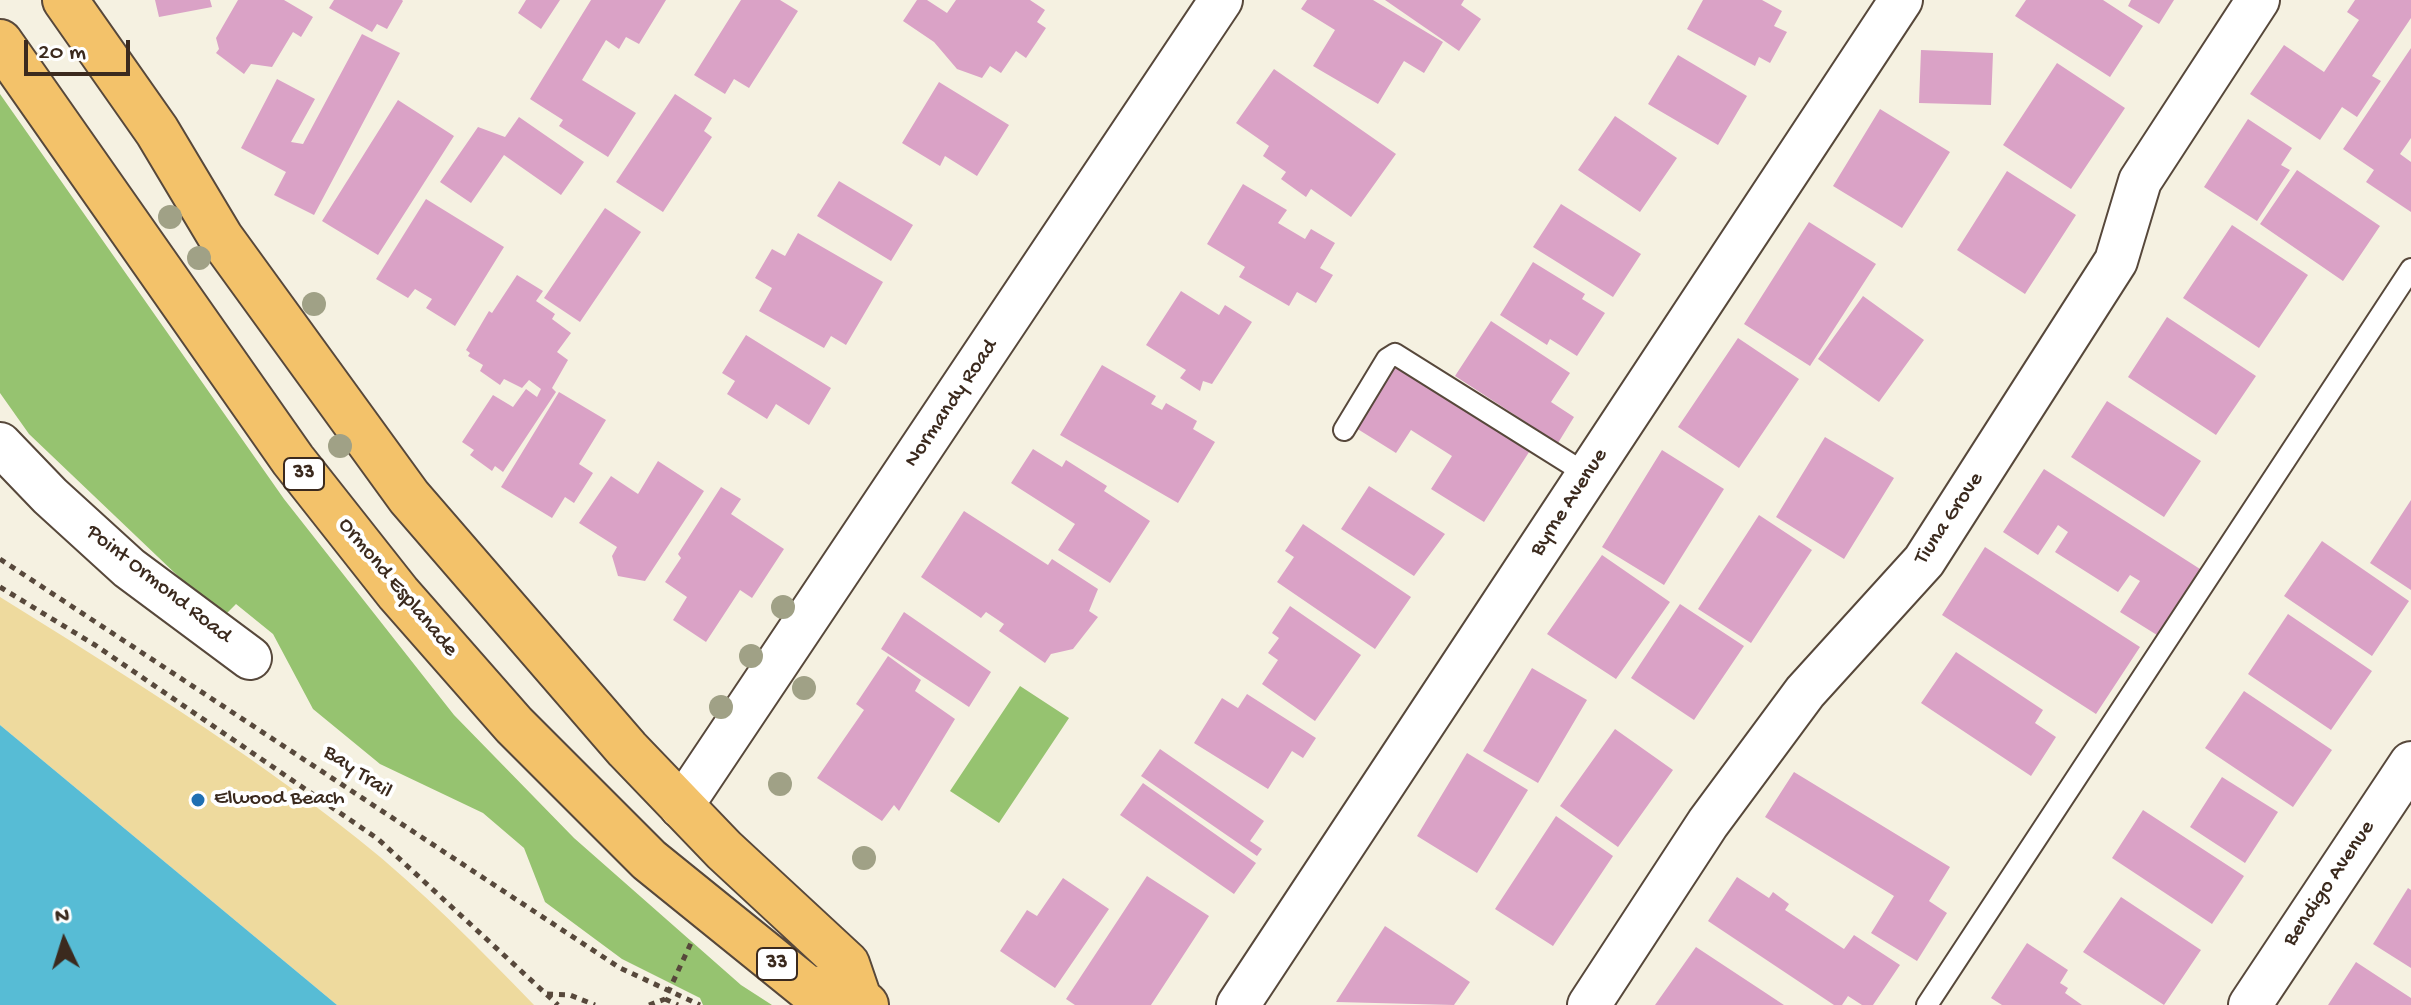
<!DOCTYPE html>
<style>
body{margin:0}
#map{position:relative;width:2411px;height:1005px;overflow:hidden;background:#f5f1e1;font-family:"Gochi Hand",sans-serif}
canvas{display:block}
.north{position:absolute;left:24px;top:901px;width:80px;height:80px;-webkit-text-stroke:6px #fff;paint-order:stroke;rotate:356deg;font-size:22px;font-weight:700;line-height:32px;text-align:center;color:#3b2a1e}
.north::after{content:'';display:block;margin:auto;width:28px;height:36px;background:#3b2a1e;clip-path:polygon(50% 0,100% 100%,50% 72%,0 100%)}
.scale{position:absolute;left:24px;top:40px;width:106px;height:36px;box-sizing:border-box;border:4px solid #3b2a1e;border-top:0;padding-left:10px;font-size:24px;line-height:28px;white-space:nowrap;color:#3b2a1e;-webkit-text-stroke:6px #fff;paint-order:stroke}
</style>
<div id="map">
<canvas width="2411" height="1005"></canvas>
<div class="north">N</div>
<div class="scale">20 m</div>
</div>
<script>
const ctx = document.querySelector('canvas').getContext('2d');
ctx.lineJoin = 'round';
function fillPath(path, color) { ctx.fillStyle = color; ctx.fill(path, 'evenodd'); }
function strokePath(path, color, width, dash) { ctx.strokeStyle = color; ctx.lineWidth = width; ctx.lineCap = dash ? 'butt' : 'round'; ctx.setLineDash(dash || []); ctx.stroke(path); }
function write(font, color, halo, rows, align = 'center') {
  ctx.font = font + ' "Gochi Hand",sans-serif'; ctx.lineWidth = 8; ctx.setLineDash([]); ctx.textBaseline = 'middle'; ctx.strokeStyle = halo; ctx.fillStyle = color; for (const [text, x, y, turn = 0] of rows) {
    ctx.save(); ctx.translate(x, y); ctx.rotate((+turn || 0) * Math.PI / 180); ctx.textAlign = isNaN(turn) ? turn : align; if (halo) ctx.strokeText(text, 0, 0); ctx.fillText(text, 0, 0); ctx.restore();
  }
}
const green = new Path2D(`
 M0 94 284 499 454 715 574 838 741 985 772 1005H703L700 998 622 959 545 902 524 848 483 813 380 764 313 709 273 634 236 604 222 618 29 434 0 393Z
 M1020 686 1069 718 999 823 950 791Z`);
const sand = new Path2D(`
 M0 597C122 673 245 749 358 839 421 889 478 947 534 1005H337L0 725Z`);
const water = new Path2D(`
 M0 725 337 1005H0Z`);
const building = new Path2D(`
 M155 0H210L212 7 159 17Z
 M238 0H284L313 17 301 37 293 32 272 67 251 64 244 74 216 53 219 49 216 38Z
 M334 0H402L403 1 387 29 377 24 372 32 329 8Z
 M526 0H560L541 29 518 13Z
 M591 0H666L639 44 626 37 619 49 606 40 582 80 636 113 608 157 559 126 563 120 530 99Z
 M741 0H780L798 11 749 88 734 79 725 94 694 75Z
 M917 0H927L947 13 956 0H1030L1045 10 1037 22 1046 28 1026 58 1016 51 1001 73 990 66 982 78 957 69 934 42 903 21Z
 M1307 0H1373L1443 42 1424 73 1404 61 1378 104 1313 66 1335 30 1301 9Z
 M1385 0H1464L1461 5 1481 19 1459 51Z
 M1703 0H1762L1782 11 1774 26 1787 32 1770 63 1759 57 1755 66 1687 29Z
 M2026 0H2103L2143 26 2110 77 2015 16Z
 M2131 0H2174L2159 24 2128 6Z
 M2355 0H2411V18L2372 76 2381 81 2357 117 2342 107 2320 140 2250 94 2284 45 2324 72 2359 20 2347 12Z
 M362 34 400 53 314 215 274 195 286 172 241 148 277 79 315 99 291 142 303 144Z
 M2411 48V138L2400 154 2411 162V212L2366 182 2374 170 2343 149Z
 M1921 50 1993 53 1991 105 1919 103Z
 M1678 55 1747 96 1718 145 1648 104Z
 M2057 63 2125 108 2071 189 2003 145Z
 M1274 69 1396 154 1351 217 1311 189 1306 197 1281 179 1286 172 1263 156 1269 146 1236 123Z
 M939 82 1009 125 977 176 945 156 940 166 902 143Z
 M675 94 712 118 704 131 712 137 663 212 616 182Z
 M398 100 454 136 378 255 322 221Z
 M1880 109 1950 152 1902 228 1833 186Z
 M1615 116 1677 158 1640 212 1578 170Z
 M519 117 584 162 561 195 504 155 471 203 440 182 478 127 505 137Z
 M2248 119 2292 148 2281 165 2290 170 2257 221 2204 187Z
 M2297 170 2380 226 2343 281 2260 224Z
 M2007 171 2076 215 2025 294 1957 250Z
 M839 181 913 225 891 261 817 216Z
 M1243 184 1287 210 1278 223 1305 239 1311 229 1335 243 1320 268 1333 275 1316 303 1297 292 1289 306 1239 277 1245 267 1207 244Z
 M426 199 504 247 455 326 426 308 432 299 415 289 408 298 376 279Z
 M1561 204 1641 254 1613 297 1533 247Z
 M605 208 641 232 580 322 544 298Z
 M1809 222 1876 264 1810 366 1744 324Z
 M2232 225 2308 275 2259 348 2183 298Z
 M798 233 883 282 846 345 831 336 824 348 759 311 772 288 755 278 772 249 785 256Z
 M1533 262 1585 294 1582 299 1605 313 1577 356 1550 339 1547 345 1500 315Z
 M517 275 543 291 536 301 555 314 552 319 571 333 557 352 568 360 552 388 556 392 503 472 495 466 492 471 470 455 474 450 462 442 493 395 513 407 526 389 537 397 541 389 529 380 522 388 504 379 500 385 480 371 483 365 468 356 470 353 466 350 489 311 492 313Z
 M1181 291 1219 315 1225 305 1252 322 1212 384 1203 381 1200 391 1180 378 1186 370 1146 345Z
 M1863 296 1924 340 1879 402 1818 359Z
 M2167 317 2256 376 2216 435 2128 377Z
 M1491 321 1570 373 1551 402 1574 417 1558 443 1455 376Z
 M746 335 831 388 809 425 776 404 767 419 727 394 735 381 722 373Z
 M1738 338 1799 379 1739 468 1678 427Z
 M1387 359 1531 449 1484 522 1431 489 1452 456 1411 430 1396 453 1348 423Z
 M1102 365 1156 396 1151 404 1162 410 1166 403 1197 421 1193 429 1215 442 1178 503 1060 435Z
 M559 392 606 420 579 464 593 473 574 503 565 497 552 518 501 487Z
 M2107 401 2201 461 2164 517 2071 457Z
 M1825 437 1894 478 1844 559 1776 517Z
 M1033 449 1062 467 1066 460 1107 486 1104 491 1150 521 1110 583 1058 550 1075 524 1011 483Z
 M1662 450 1724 489 1664 585 1602 547Z
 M658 461 704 491 645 581 618 576 612 556 617 547 579 523 611 476 638 494Z
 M2044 469 2200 569 2157 635 2120 612 2140 581 2130 575 2118 592 2055 552 2068 532 2058 525 2038 555 2003 532Z
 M1369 486 1445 534 1414 576 1341 529Z
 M721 487 741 499 731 514 784 549 752 598 740 590 706 642 673 620 687 597 665 582 681 558 678 554Z
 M2411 500V590L2370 563Z
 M964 511 1048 565 1052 559 1098 589 1089 611 1098 617 1073 649 1051 654 1045 663 999 631 1004 624 986 612 981 618 921 577Z
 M1759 515 1812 550 1751 643 1698 609Z
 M1303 524 1411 597 1375 649 1277 582 1294 557 1285 551Z
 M2322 541 2409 601 2372 656 2284 596Z
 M1985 547 2140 647 2096 714 1942 615Z
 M1602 555 1670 602 1616 679 1547 634Z
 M1680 604 1744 646 1694 720 1631 678Z
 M1290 606 1361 655 1315 721 1262 684 1278 660 1268 653 1279 638 1272 633Z
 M904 612 991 672 969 707 881 649Z
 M2288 614 2372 671 2331 730 2248 674Z
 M1956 652 2043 710 2035 723 2056 737 2031 776 1921 703Z
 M888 656 921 680 915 691 955 719 899 811 894 805 882 821 817 778 864 710 856 704Z
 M1532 668 1587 700 1538 783 1483 751Z
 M2244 691 2332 750 2293 807 2205 748Z
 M1247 694 1316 738 1303 758 1292 751 1268 789 1194 743 1222 698 1238 708Z
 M1615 729 1673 770 1618 847 1560 806Z
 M1160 749 1264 821 1250 841 1262 849 1257 856 1141 776Z
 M1467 753 1528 790 1477 873 1417 836Z
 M1794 772 1950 867 1929 901 1947 913 1917 961 1871 933 1894 896 1765 817Z
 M2222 777 2278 812 2245 863 2190 827Z
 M1143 783 1256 863 1234 894 1120 815Z
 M2143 810 2244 876 2212 924 2112 858Z
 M1556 816 1613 856 1553 946 1495 909Z
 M1147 876 1209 916 1151 1005H1075L1066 999Z
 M1737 877 1769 898 1773 892 1789 904 1785 910 1844 949 1854 935 1900 965 1873 1005H1862L1848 996 1842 1005H1834L1708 921Z
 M1063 878 1109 909 1055 988 1000 951 1027 910 1037 916Z
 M2408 888 2411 890V968L2373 944Z
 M2121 897 2201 950 2164 1005 2083 952Z
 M1385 926 1470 982 1454 1005 1336 1002Z
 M2027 943 2068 970 2060 983 2068 988 2065 993 2082 1005H2002L1991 998Z
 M1696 947 1784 1005H1655Z
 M2356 962 2411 998V1005H2328Z`);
const path = new Path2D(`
 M0 559 620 968 700 1005
 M0 587 95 645 378 839 558 1005
 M547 994 570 995 595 1005
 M665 999 678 1005
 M649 1005 665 999 691 943`);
const lane = new Path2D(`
 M1344 430 1387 359 1395 354 1588 475
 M1927 1005 2411 269`);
const street = new Path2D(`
 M0 444 50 496 129 568 250 658
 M681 807 1221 0
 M1238 1005 1901 0
 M1589 1005 1708 823 1805 692 1924 561 2116 261 2140 181 2258 0
 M2250 1005 2411 763`);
const primary = new Path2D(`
 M65 0 157 131 221 238 409 497 627 749 724 850 847 964 859 999
 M0 42 293 460 398 593 514 725 649 860 806 987 859 999 866 1005`);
const trees = [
 [170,217],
 [199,258],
 [314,304],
 [340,446],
 [783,607],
 [751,656],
 [804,688],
 [721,707],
 [780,784],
 [864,858]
];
const markers = [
 [198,800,8,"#1f6fb2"]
];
const shields = [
 [304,474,40],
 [777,964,40]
];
const shieldNames = [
 ["33",304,474],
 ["33",777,964]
];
const streetNames = [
 ["Normandy Road",952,404,-56],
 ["Byrne Avenue",1570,503,-57],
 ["Tiuna Grove",1950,519,-56],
 ["Point Ormond Road",158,585,38],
 ["Ormond Esplanade",397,588,50],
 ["Bay Trail",357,773,34],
 ["Bendigo Avenue",2330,884,-56]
];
const poiNames = [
 ["Elwood Beach",214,800]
];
fillPath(green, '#96c370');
fillPath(sand, '#eeda9e');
fillPath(water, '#57bcd5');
fillPath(building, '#daa2c6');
strokePath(lane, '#57483b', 24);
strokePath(street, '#57483b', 46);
strokePath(primary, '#57483b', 48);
strokePath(path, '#57483b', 5, [6, 6]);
strokePath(lane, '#fff', 20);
strokePath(street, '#fff', 42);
strokePath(primary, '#f3c26a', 44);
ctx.fillStyle = '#a0a186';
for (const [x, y] of trees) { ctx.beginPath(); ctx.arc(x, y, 12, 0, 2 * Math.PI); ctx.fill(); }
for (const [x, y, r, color] of markers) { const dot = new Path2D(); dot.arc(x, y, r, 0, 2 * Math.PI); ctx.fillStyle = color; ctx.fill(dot); strokePath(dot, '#fff', 3); }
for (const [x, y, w] of shields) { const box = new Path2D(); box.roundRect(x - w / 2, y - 16, w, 32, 6); ctx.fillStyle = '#fff'; ctx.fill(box); strokePath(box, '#3b2a1e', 2); }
write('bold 20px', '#3b2a1e', null, shieldNames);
write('22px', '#3b2a1e', '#fff', streetNames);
write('22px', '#3b2a1e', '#fff', poiNames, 'left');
</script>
